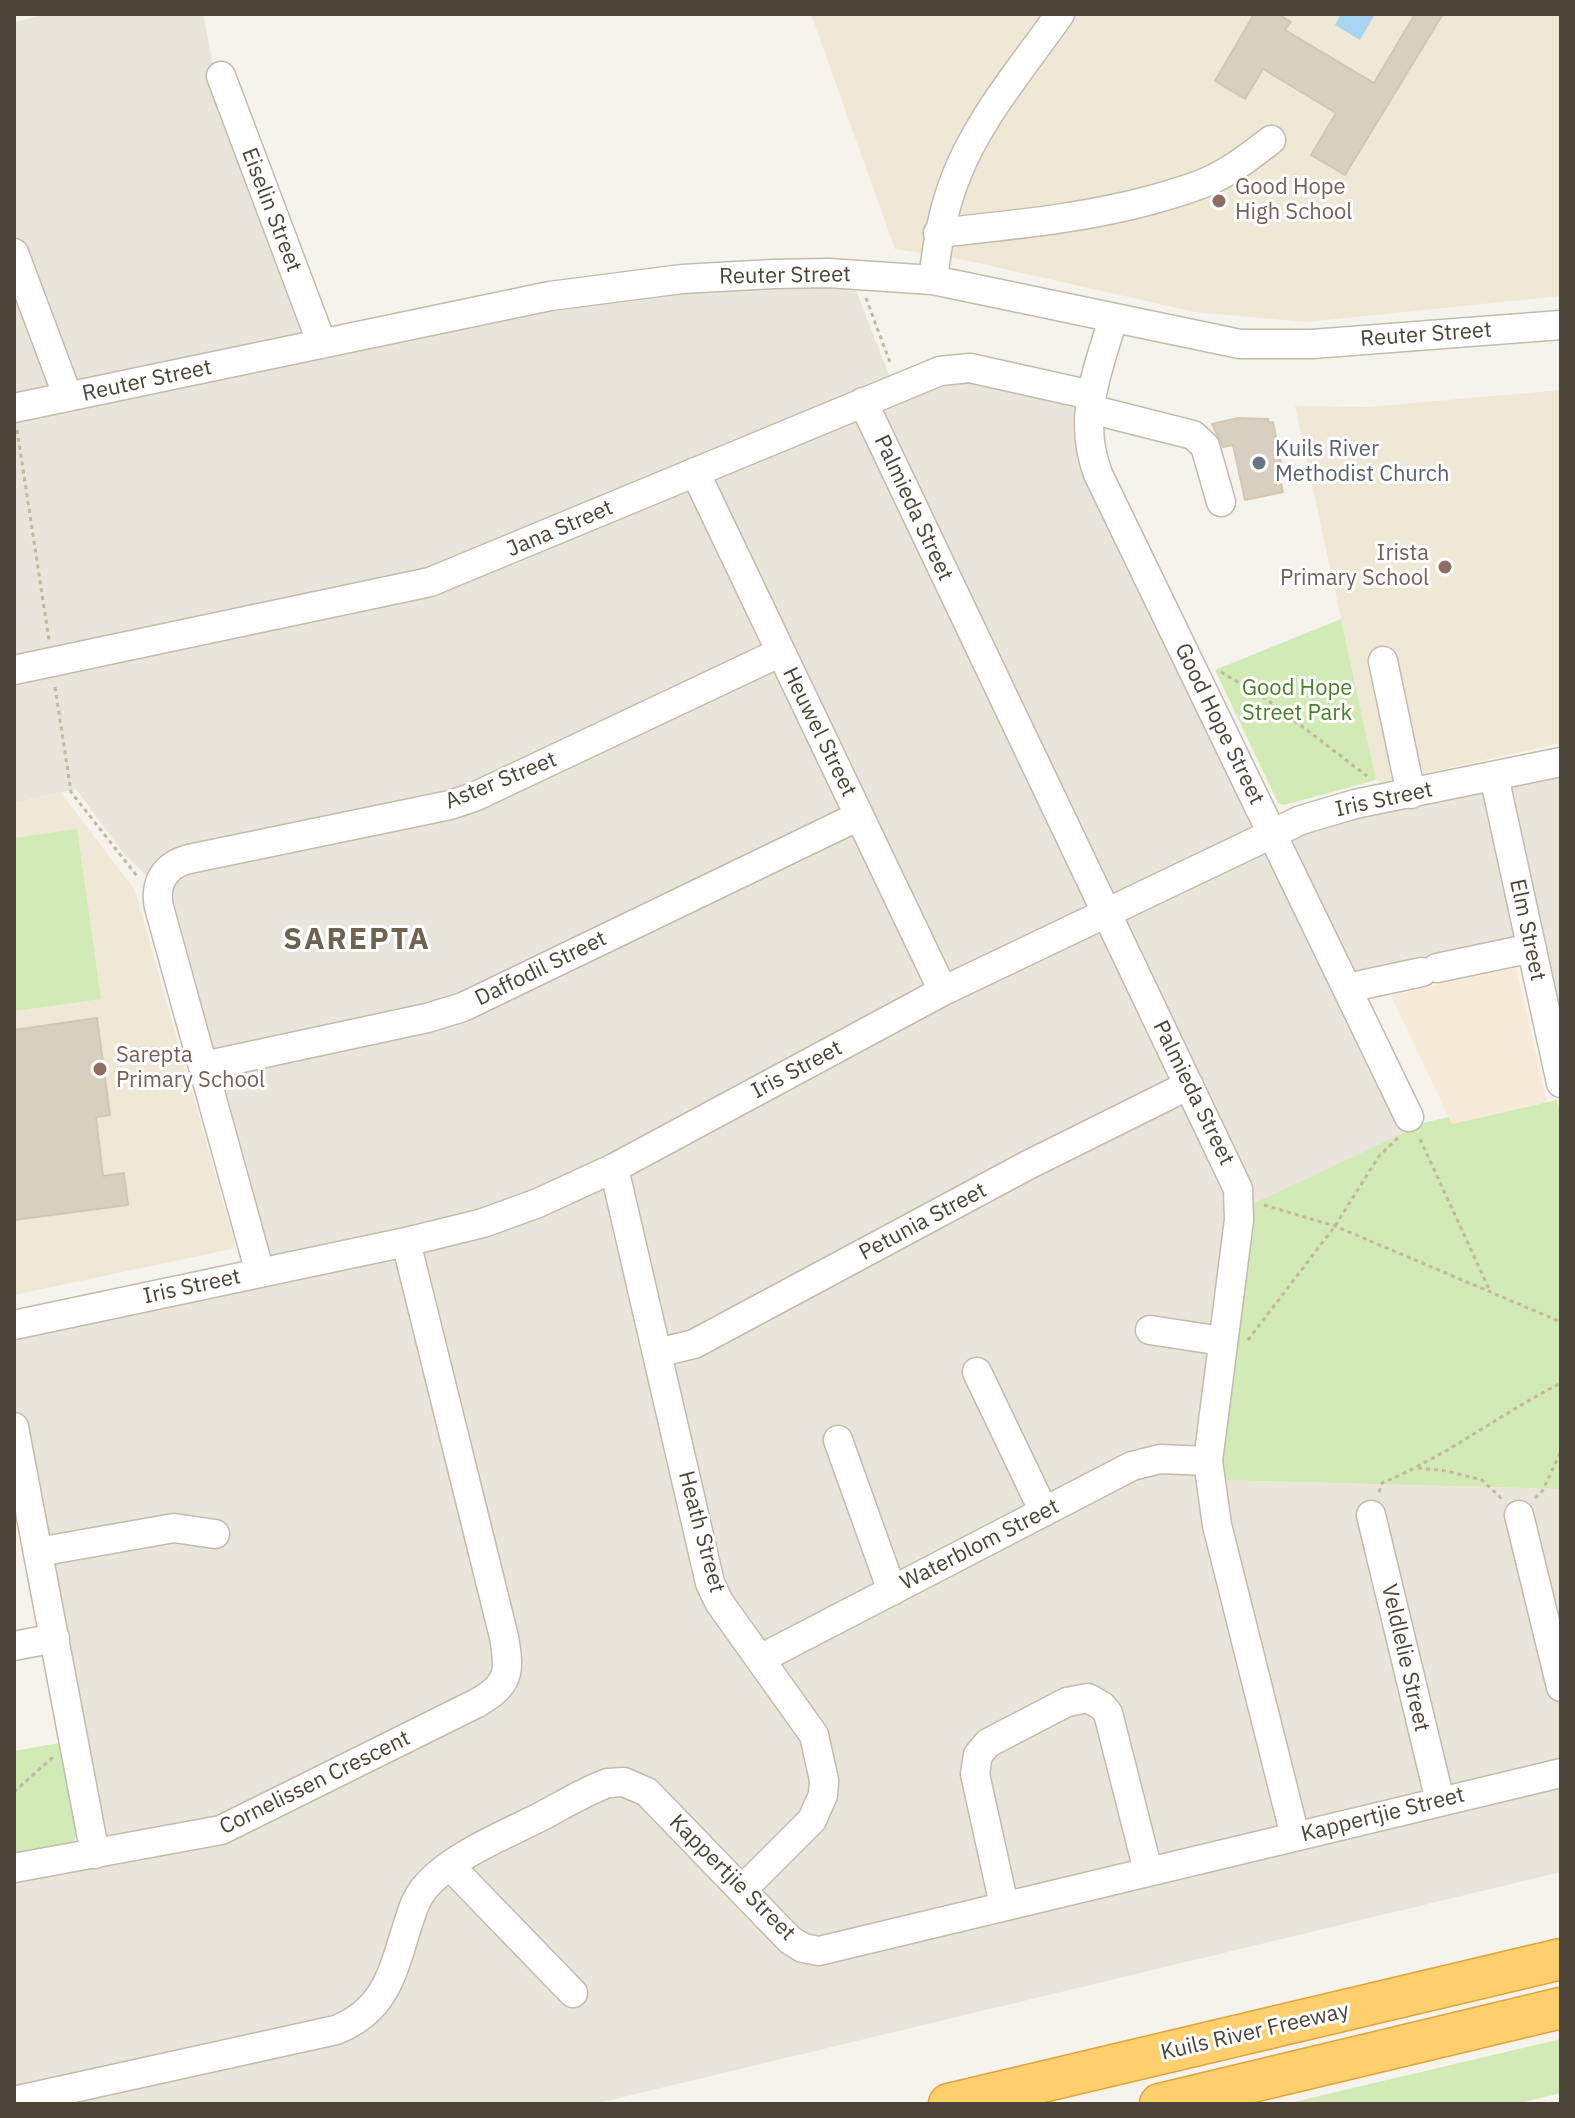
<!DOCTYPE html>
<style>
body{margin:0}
#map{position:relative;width:1575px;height:2118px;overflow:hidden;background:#f6f3ec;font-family:"IBM Plex Sans",sans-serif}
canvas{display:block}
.frame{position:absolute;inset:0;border:16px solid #4b4439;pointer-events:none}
</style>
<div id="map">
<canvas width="1575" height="2118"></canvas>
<div class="frame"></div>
</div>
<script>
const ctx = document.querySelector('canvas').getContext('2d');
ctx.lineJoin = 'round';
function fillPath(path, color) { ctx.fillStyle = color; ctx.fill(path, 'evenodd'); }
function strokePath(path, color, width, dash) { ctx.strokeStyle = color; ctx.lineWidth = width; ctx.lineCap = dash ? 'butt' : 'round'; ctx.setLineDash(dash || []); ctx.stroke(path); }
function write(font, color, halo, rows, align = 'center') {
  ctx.font = font + ' "IBM Plex Sans",sans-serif'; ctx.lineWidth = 6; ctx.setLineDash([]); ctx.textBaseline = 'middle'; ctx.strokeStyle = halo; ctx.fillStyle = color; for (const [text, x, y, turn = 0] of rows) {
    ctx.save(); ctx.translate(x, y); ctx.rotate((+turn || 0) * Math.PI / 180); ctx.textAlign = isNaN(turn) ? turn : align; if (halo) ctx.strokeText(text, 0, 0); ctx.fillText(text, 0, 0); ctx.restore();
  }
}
const residential = new Path2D(`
 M46 14H203L212 60 321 345 551 297 850 275 895 390 930 375 1093 397 1089 440 1274 833 1561 762V1079L1532 949 1349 989 1416 1128 1212 1480 1561 1489V1872L594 2104H14V1870L96 1855 14 1419V1327L261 1274 158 887 124 854 76 789 14 803V22Z`);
const commercial = new Path2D(`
 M1516 967 1547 1102 1452 1124 1391 996Z`);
const education = new Path2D(`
 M811 14H1561V296L1306 322 1195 312 960 259 895 249Z
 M1561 390V743L1381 783 1376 780 1295 406 1368 407Z
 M61 793 135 890 236 1248 14 1295V803Z`);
const green = new Path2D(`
 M1341 619 1376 780 1284 805 1278 803 1215 670Z
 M77 829 101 999 14 1011V838Z
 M1557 1100 1561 1120V1489L1218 1480 1248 1206 1415 1128 1414 1125 1449 1117 1452 1124Z
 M65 1742 79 1831 72 1844 14 1860V1751Z
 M1561 2039V2093L1516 2104H1285Z`);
const water = new Path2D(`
 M1341 14H1375L1360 40 1335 25Z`);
const building = new Path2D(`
 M1254 14H1278L1291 22 1285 30 1374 83 1415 14H1443L1345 175 1311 155 1336 113 1263 69 1245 99 1215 81Z
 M1238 418 1268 419 1269 423 1273 422 1284 478 1280 479 1283 492 1245 500 1233 445 1223 447 1212 424Z
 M97 1018 110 1115 96 1117 103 1176 124 1173 128 1205 14 1220V1030Z`);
const path = new Path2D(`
 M866 298 891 365
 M17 430 49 640
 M1221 672 1266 699 1367 776
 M55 687 71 792 137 876
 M1420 1139 1490 1291
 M1264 1205 1335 1226 1561 1322
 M1248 1340 1335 1226 1379 1156 1398 1138
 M1418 1468 1447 1471 1482 1480 1502 1499
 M1379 1492 1382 1483C1445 1457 1500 1414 1561 1383
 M1535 1498 1543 1490 1561 1451
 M14 1792 53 1757`);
const minor = new Path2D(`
 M221 76 322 344
 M938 233C1010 225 1081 219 1151 200 1172 194 1195 188 1215 178 1235 168 1253 154 1271 140
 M14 253 68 397
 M933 280C937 246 942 214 954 182 976 121 1023 67 1060 14
 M1113 319C1097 373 1077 418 1098 474L1409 1117
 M863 402 1238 1189 1239 1220 1208 1461 1217 1525 1295 1836
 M14 408 550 296 682 279 773 274 828 273 933 280 1240 344H1312L1561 325
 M1090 409 1193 435 1205 446 1221 502
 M695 472 943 991
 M1383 661 1411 794
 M14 670 430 582 940 371 970 368 1091 395
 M1494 776 1561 1083
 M1437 968 1532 948
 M1347 988 1422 972
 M204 1066 427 1018 463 1007 859 816
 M614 1168 710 1583 719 1602 814 1735 824 1780 823 1795 812 1820 742 1890
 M260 1273 159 907C154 883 165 865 189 859L450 805 474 797 781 652
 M14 1325 406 1242 483 1223 538 1203 614 1168 943 991 1301 820 1355 804 1561 762
 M1150 1330 1222 1341
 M657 1353 694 1344 1028 1165 1189 1085
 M977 1372 1044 1512
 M14 1427 95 1854
 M838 1440 892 1591
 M1371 1515 1440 1801
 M1519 1515 1561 1687
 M38 1552 174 1528 215 1534
 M14 1646 55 1638
 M760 1659 1132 1466 1160 1459 1208 1461
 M450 1866 573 1993
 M14 1868 221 1830 477 1703C510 1684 510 1672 504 1637L406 1242
 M1004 1905 975 1774 978 1755 988 1743 1067 1702 1088 1698 1102 1706 1108 1713 1148 1871
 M14 2101 336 2030C387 2010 393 1970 408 1924 412 1912 415 1900 423 1890 448 1857 505 1835 542 1816 563 1805 585 1791 608 1783L624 1782 647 1792 790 1940 803 1948 819 1951 1561 1773`);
const highway = new Path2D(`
 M949 2104 1561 1959
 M1160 2104 1561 2008`);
const markers = [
 [1219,201,8,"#8d6e63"],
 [1259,463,8,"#6b7280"],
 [1445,567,8,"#8d6e63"],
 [100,1069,8,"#8d6e63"]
];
const educationNames = [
 ["Good Hope",1235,188],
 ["High School",1235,213],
 ["Irista",1429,554,"right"],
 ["Primary School",1429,579,"right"],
 ["Sarepta",116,1056],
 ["Primary School",116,1081]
];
const streetNames = [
 ["Eiselin Street",271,210,69],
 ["Reuter Street",785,276,-1],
 ["Reuter Street",1426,335,-4],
 ["Reuter Street",147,381,-12],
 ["Palmieda Street",913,508,65],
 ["Jana Street",560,529,-23],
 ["Good Hope Street",1219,724,64],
 ["Heuwel Street",819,732,64],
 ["Aster Street",501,781,-22],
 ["Iris Street",1384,800,-12],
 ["Elm Street",1527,930,78],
 ["Daffodil Street",541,969,-26],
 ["Iris Street",797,1070,-28],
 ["Palmieda Street",1193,1093,64],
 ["Petunia Street",923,1222,-28],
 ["Iris Street",192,1287,-12],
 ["Heath Street",701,1532,75],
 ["Waterblom Street",980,1545,-27],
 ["Veldlelie Street",1405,1658,77],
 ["Cornelissen Crescent",315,1783,-26],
 ["Kappertjie Street",1383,1815,-14],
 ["Kappertjie Street",732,1878,45],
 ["Kuils River Freeway",1255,2032,-13]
];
const worshipNames = [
 ["Kuils River",1275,450],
 ["Methodist Church",1275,475]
];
const parkNames = [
 ["Good Hope",1297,689],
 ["Street Park",1297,714]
];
const districtNames = [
 ["SAREPTA",357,940]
];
fillPath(residential, '#eae5da');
fillPath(commercial, '#f7ead8');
fillPath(education, '#efe8d6');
fillPath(green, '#d2eab5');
fillPath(water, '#a9d4f2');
fillPath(building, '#d8cfc1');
strokePath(building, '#d3c7b4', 2);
strokePath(minor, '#c2bbae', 31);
strokePath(highway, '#e0a43c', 43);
strokePath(path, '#c4b79f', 3, [4, 4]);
strokePath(minor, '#fff', 28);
strokePath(highway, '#ffcf6e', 40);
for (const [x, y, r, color] of markers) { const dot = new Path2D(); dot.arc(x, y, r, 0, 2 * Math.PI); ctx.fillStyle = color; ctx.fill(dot); strokePath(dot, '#fff', 3); }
write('22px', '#785e54', '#fff', educationNames, 'left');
write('22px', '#4b4439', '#fff', streetNames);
write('22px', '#5b616d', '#fff', worshipNames, 'left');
write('22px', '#4a7f2a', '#fff', parkNames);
ctx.letterSpacing = '2px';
write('bold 30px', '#6e6250', '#fff', districtNames);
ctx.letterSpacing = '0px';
</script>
